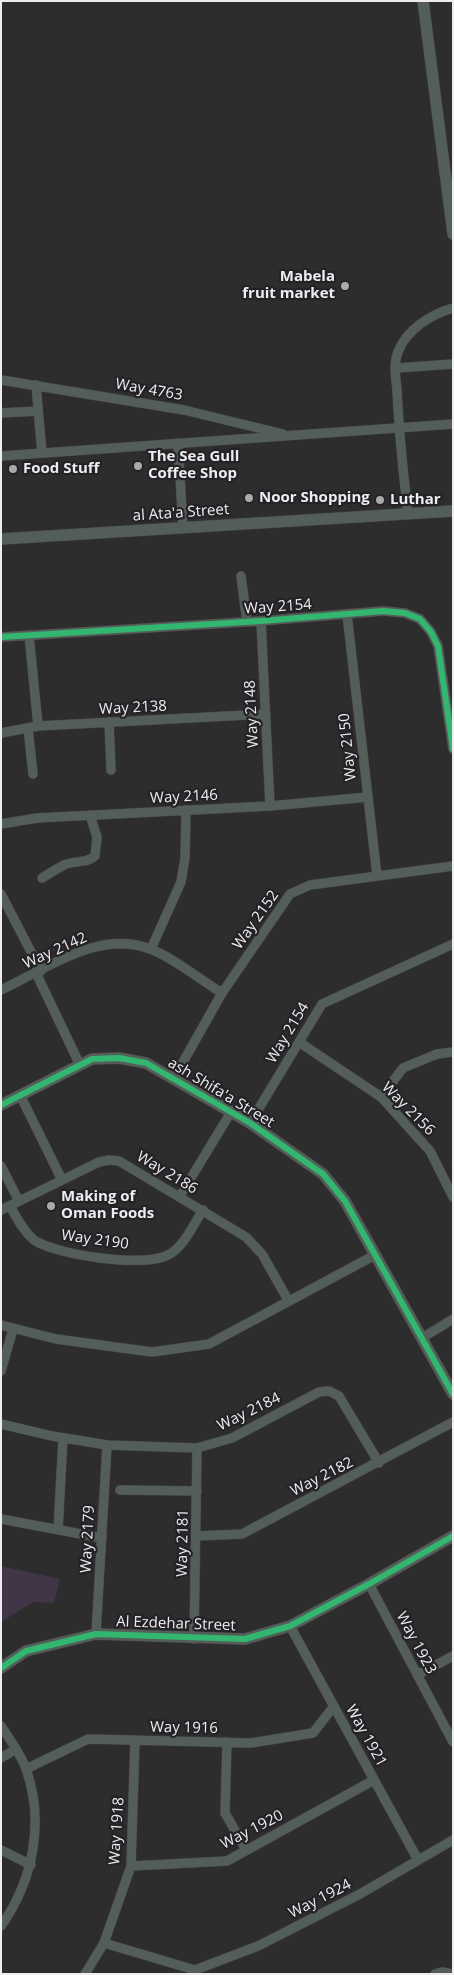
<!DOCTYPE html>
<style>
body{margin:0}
#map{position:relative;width:454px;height:1975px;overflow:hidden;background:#2e2d2e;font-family:"Open Sans",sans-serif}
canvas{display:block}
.frame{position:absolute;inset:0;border:2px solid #edecee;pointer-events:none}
</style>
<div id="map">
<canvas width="454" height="1975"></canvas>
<div class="frame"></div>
</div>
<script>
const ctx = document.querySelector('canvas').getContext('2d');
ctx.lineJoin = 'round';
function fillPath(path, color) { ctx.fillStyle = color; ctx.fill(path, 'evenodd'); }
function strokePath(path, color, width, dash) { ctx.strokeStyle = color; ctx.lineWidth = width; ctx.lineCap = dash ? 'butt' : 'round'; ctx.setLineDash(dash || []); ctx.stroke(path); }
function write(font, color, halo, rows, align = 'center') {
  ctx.font = font + ' "Open Sans",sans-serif'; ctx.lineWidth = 4.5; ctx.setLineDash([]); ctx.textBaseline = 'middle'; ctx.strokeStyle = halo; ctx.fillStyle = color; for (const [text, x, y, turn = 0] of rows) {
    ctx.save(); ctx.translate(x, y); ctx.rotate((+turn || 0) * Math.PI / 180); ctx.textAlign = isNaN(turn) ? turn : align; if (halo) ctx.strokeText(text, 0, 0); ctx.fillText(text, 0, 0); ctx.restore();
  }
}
const green = new Path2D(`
 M1 1566 60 1579 54 1603 33 1602 1 1622Z`);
const street = new Path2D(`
 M396 368 453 364
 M1 380 184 410 283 434
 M36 385 42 453
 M1 413 38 411
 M178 443 183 528
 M1 456 453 424
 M408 513C403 472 399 432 397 390 396 378 393 364 398 352 406 330 431 314 453 308
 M241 576 247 622
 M347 614 377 876
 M261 621 270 806
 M29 635 38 726
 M1 637 261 621 383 611 405 613 420 619 431 632 438 646 453 749
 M109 722 111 770
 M28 728 33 774
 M1 733 38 726 266 714
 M1 824 37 818 270 806 368 797
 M42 878C49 874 56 869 64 865 75 860 86 864 95 856L97 837 90 815
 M1 894 41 971
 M151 949 181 882 185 858 186 810
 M36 973 80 1065
 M1 990C46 969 100 929 150 949 171 956 202 981 222 993
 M299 1042 381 1097 430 1151 453 1197
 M174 1078 222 993 290 894 310 885 453 866
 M20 1095 62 1180
 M381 1097 403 1068 437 1054 453 1052
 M250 1123 322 1004 453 944
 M1 1166 19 1201
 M180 1196 231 1112
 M10 1206C17 1218 23 1231 34 1240 56 1255 144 1268 168 1255 184 1247 193 1225 203 1210
 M1 1210 99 1162 109 1160 119 1161 246 1237 262 1254 288 1300
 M1 1325 56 1339 152 1352 209 1344 375 1255
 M422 1338 453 1319
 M1 1371 13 1329
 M1 1424 52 1436 107 1445 197 1448 232 1438 319 1392 329 1391 339 1396 379 1463
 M120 1490 197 1491
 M1 1519 102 1538
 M58 1530 63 1438
 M197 1536 242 1534 453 1422
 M369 1584 453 1742
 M290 1626 418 1860
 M96 1634 107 1445
 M194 1639 197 1448
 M417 1675 453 1656
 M1 1726C10 1740 21 1754 26 1769 45 1822 33 1881 1 1926
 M227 1742 225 1813 246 1850
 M1 1758 16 1749
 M26 1769 88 1739 251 1743 313 1733 334 1706
 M1 1850 31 1865
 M131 1866 227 1861 374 1780
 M104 1943 195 1970 258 1946 360 1894 453 1840
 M85 1974 104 1943 131 1866 135 1740
 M435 1974 442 1972 452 1974`);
const secondary = new Path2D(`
 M423 1 453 234
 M1 539 453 511
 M1 1105 92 1059 119 1058 146 1063 250 1123 323 1174 345 1201 453 1394
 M1 1668 26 1651 96 1634 245 1639 290 1626 369 1584 453 1536`);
const cycleway = new Path2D(`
 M1 637 261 621 383 611 405 613 420 619 431 632 438 646 453 749
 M1 1105 92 1059 119 1058 146 1063 250 1123 323 1174 345 1201 453 1394
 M1 1668 26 1651 96 1634 245 1639 290 1626 369 1584 453 1536`);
const markers = [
 [345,286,5,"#aaa9ab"],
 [138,466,5,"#aaa9ab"],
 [13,469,5,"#aaa9ab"],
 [249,498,5,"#aaa9ab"],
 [380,500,5,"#aaa9ab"],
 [51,1206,5,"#aaa9ab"]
];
const poiNames = [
 ["Mabela",335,277,"right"],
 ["fruit market",335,294,"right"],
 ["The Sea Gull",148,457],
 ["Coffee Shop",148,474],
 ["Food Stuff",23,469],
 ["Noor Shopping",259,498],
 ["Luthar",390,500],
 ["Making of",61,1197],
 ["Oman Foods",61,1214]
];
const streetNames = [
 ["Way 4763",149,390,10],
 ["al Ata'a Street",181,513,-4],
 ["Way 2154",278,607,-4],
 ["Way 2138",133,708,-3],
 ["Way 2148",252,714,-93],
 ["Way 2150",348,747,-96],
 ["Way 2146",184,797,-3],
 ["Way 2152",256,920,-55],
 ["Way 2142",55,951,-24],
 ["Way 2154",288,1033,-59],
 ["ash Shifa'a Street",221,1093,31],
 ["Way 2156",408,1109,45],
 ["Way 2186",167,1173,31],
 ["Way 2190",95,1240,8],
 ["Way 2184",249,1412,-26],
 ["Way 2182",322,1477,-27],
 ["Way 2179",88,1539,-87],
 ["Way 2181",183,1543,-89],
 ["Al Ezdehar Street",176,1624,2],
 ["Way 1923",416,1643,62],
 ["Way 1916",184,1728,1],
 ["Way 1921",366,1736,61],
 ["Way 1920",252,1830,-27],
 ["Way 1918",117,1831,-86],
 ["Way 1924",320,1899,-27]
];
fillPath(green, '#413647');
strokePath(street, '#494849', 10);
strokePath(secondary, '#494849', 12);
strokePath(street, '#545e59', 9);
strokePath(secondary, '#535e59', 11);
strokePath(cycleway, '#33b770', 6);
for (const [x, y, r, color] of markers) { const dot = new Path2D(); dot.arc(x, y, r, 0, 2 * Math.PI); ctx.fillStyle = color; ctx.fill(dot); strokePath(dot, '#242226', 2); }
write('bold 15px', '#edecee', '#242226', poiNames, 'left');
write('15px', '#edecee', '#242226', streetNames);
</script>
